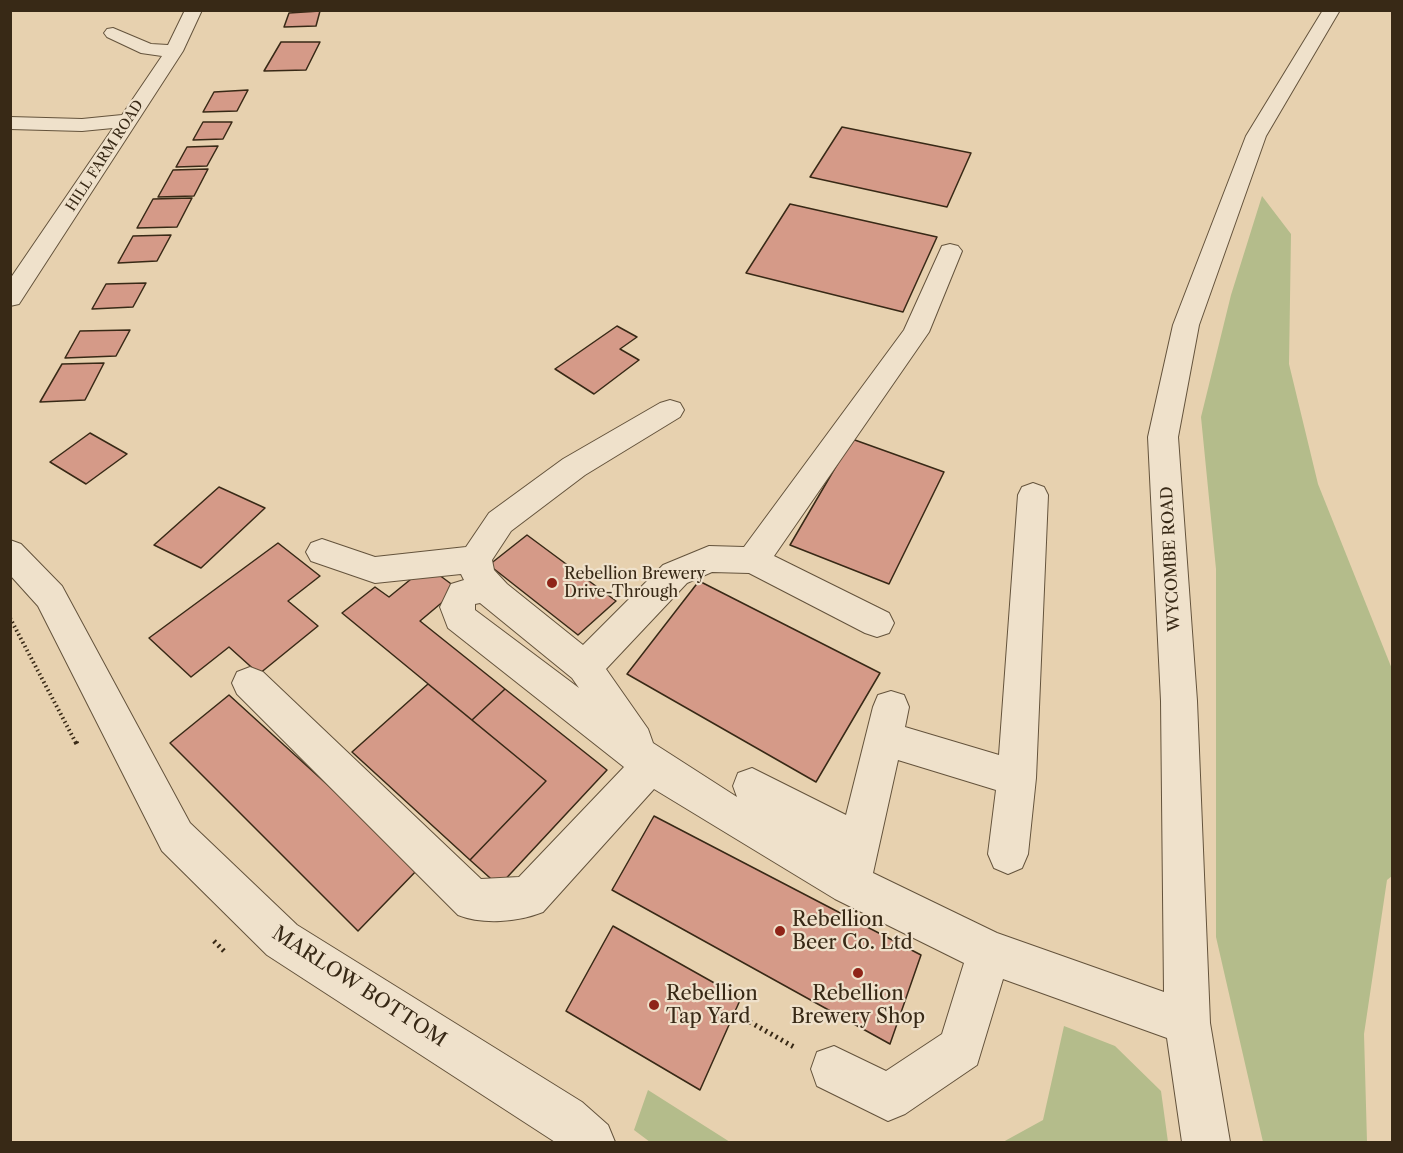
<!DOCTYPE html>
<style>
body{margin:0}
#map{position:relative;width:1403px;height:1153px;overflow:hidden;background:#e7d1af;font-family:"Libre Caslon Text",serif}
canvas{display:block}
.frame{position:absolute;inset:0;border:12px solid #382916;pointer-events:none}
</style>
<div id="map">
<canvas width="1403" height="1153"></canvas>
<div class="frame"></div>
</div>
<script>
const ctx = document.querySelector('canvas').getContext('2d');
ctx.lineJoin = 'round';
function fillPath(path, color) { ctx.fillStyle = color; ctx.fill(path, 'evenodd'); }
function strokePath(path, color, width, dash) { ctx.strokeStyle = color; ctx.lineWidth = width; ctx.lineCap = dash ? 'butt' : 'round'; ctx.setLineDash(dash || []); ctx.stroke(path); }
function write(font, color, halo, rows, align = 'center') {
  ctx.font = font + ' "Libre Caslon Text",serif'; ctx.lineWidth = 4.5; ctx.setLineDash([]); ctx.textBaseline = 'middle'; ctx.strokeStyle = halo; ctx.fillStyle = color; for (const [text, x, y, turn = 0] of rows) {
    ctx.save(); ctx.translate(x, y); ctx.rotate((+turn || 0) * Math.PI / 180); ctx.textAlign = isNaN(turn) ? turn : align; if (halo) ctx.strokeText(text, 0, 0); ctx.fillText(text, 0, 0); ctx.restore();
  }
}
const green = new Path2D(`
 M1262 196 1291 234 1289 364 1318 484 1392 669V876L1387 880 1364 1034 1367 1142H1263L1216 937V569L1201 417 1231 295Z
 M1064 1026 1115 1046 1161 1091 1168 1142H1003L1043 1120Z
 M648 1090 730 1142H650L634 1130Z`);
const building = new Path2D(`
 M320 11 316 26 284 27 289 13Z
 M281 42H320L306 70 264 71Z
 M248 90 237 111 203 112 214 92Z
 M203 122H232L223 139 193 140Z
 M842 127 971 153 947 207 810 177Z
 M218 146 207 166 176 167 187 147Z
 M208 169 194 196 158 197 173 170Z
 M192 198 177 227 137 228 153 199Z
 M790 204 937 237 903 312 746 273Z
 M171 235 157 261 118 263 133 236Z
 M146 283 133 307 92 309 106 284Z
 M617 326 637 337 620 349 639 360 594 394 555 369Z
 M130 330 116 356 65 358 80 331Z
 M104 363 85 400 40 402 62 364Z
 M90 433 127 454 86 484 50 462Z
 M852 439 944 472 889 584 790 545Z
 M219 487 265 508 201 568 154 545Z
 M527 535 616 601 578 635 489 565Z
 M278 543 320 576 288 601 318 626 259 674 229 647 191 677 149 638Z
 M427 566 458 589 420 621 505 689 472 720 342 613 375 587 389 597Z
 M699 581 880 673 816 782 627 674Z
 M428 684 546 781 470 860 352 752Z
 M505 689 607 770 499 886 470 860 546 781 472 720Z
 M229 695 419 868 358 931 170 743Z
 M654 816 921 955 890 1044 612 890Z
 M613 926 741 998 700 1090 566 1011Z`);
const pathFar1 = new Path2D(`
 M10 618 76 743`);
const path = new Path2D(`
 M76 742 77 744
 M214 941 226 953
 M734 1013 794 1047`);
const minor = new Path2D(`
 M185 10H202L183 51 19 304 10 306V279L113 128 82 131 10 129V117L82 119 122 115 162 56 141 53 107 37 104 33 107 29 113 28 151 44 168 45Z
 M1323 10H1340L1266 136 1199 325 1178 437 1197 701 1210 1023 1230 1142H1182L1167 1038 1003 979 977 1065 905 1114 888 1121 817 1086 811 1069 817 1052 834 1046 886 1071 942 1034 964 963 835 899 654 789 543 912C518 922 483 925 458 915L237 694 232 683 237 672 250 667 263 672 481 879 519 877 624 767 448 628 440 607 451 584 464 580 461 574 375 583 311 561 306 552 311 543 322 539 375 557 466 547 489 513 563 459 660 403 670 400 680 403 684 410 680 417 585 475 511 531 492 560 494 570 507 584 583 645 663 565 709 546 744 547 904 330 942 246 950 244 958 246 962 251 929 332 774 556 889 613 894 623 889 633 877 637 865 633 749 573 712 572 687 583 606 669 648 729 653 743 737 797 733 786 738 773 752 768 846 815 873 707 878 695 891 691 904 695 909 707 905 727 999 755 1018 495 1022 487 1033 483 1044 487 1048 495 1036 778 1028 854 1022 868 1008 874 994 868 988 854 996 790 898 760 873 873 997 933 1164 992 1161 701 1148 437 1173 325 1246 136ZM480 603 572 678 579 688 475 610V604Z
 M10 540 21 544 62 586 190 823 297 925 582 1102 608 1125 615 1142H555L267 955 162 851 38 606 10 575Z`);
const markers = [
 [552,583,6,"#8f2418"],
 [780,931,6,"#8f2418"],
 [858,973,6,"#8f2418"],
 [654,1005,6,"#8f2418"]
];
const farStreetnames = [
 ["HILL FARM ROAD",105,156,-57]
];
const streetNames = [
 ["WYCOMBE ROAD",1171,559,-93]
];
const poiNames = [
 ["Rebellion Brewery",564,574],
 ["Drive-Through",564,592]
];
const nearPoinames = [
 ["Rebellion",792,920],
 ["Beer Co. Ltd",792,943],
 ["Rebellion",666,994],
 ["Tap Yard",666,1017],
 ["Rebellion",858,994,"center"],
 ["Brewery Shop",858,1017,"center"]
];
const nearStreetnames = [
 ["MARLOW BOTTOM",359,987,33]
];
fillPath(green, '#b4bc8b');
fillPath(building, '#d59a88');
strokePath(building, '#382916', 1.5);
strokePath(minor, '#64533c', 2);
strokePath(pathFar1, '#382916', 4, [1.5, 3]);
strokePath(path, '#382916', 5, [2, 4]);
fillPath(minor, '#efe1cb');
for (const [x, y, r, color] of markers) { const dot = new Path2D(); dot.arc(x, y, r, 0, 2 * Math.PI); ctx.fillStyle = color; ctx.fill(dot); strokePath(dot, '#efe1cb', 2); }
write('14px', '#382916', '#efe1cb', farStreetnames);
write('16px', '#382916', '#efe1cb', streetNames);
write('16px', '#382916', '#efe1cb', poiNames, 'left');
write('20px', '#382916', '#efe1cb', nearPoinames, 'left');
write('20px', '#382916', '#efe1cb', nearStreetnames);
</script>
